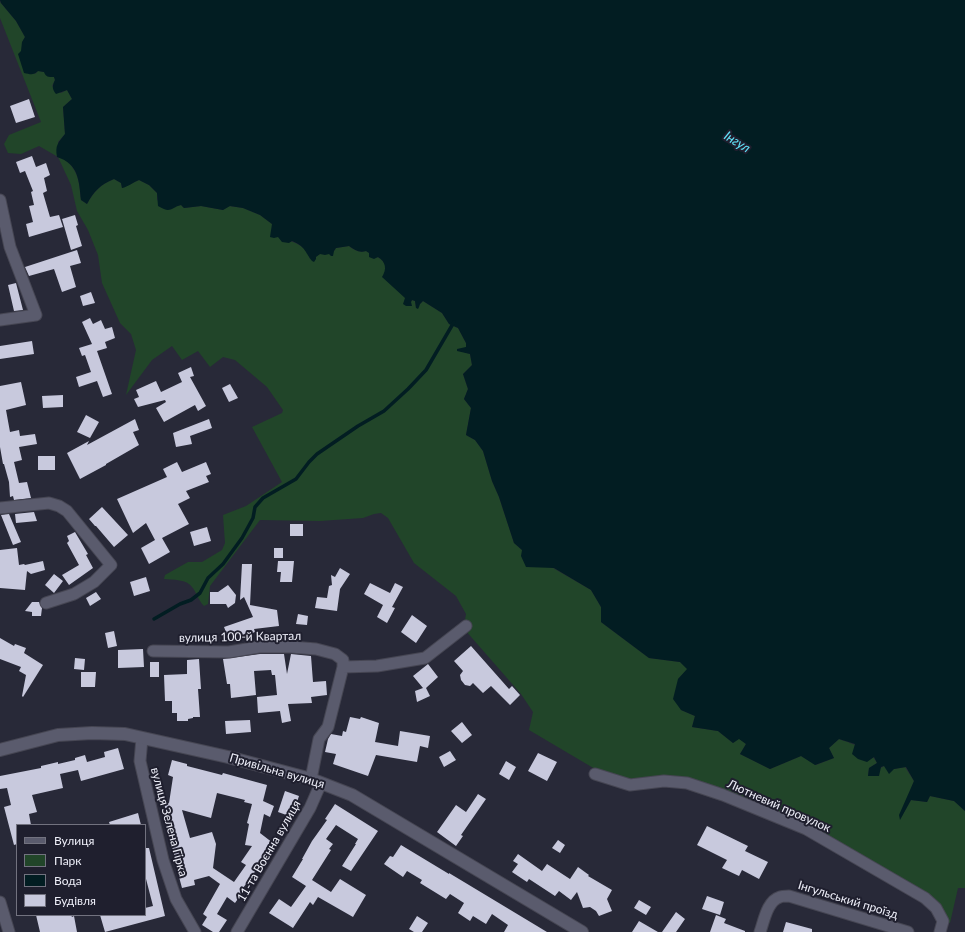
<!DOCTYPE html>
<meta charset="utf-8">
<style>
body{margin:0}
#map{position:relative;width:965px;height:932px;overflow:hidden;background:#282938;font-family:Lato,sans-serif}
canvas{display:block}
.legend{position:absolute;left:16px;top:824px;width:130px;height:92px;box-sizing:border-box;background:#1f1f2e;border:1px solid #72727f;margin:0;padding:5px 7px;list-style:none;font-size:12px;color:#eeeff9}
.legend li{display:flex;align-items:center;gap:8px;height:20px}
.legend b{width:20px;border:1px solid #72727f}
</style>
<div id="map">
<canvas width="965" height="932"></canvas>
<ul class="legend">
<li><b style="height:5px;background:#5a5b6d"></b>Вулиця</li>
<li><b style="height:11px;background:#214529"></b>Парк</li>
<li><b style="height:11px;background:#021d22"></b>Вода</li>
<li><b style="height:11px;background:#c8c9dd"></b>Будівля</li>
</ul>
</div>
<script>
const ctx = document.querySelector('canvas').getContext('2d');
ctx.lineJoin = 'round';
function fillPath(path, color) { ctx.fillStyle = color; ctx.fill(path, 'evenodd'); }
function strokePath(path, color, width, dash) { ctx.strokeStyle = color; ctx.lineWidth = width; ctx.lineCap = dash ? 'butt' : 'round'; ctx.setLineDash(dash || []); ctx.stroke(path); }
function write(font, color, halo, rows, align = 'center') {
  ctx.font = font + ' Lato,sans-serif'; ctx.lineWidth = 4; ctx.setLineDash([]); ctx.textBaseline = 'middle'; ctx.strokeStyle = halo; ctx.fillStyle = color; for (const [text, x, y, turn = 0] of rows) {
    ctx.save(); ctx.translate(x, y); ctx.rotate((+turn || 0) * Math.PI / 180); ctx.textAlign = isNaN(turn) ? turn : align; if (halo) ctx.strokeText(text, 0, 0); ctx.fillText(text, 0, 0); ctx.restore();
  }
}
const green = new Path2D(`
 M0 2 16 21 25 37C17 50 28 62 35 74L38 71 44 72 54 77 55 80 52 86 61 93 67 90 72 99 63 107 65 134 58 142 63 158C79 170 79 182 81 200L87 204C94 191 100 185 114 179L121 183 122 188 139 180 149 185 157 193V200L176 206 181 205 184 208 201 206 223 210 229 206 243 208 260 215 272 224C273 245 305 236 310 259L320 254 334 251 336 248 349 246C354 250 359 253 366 251L381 259 385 264V272L401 293 411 302 412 300 415 301 416 308 423 301 442 313 449 324 458 328 466 343V347L460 352H464L470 354 472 365 463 374 468 389 464 399 471 408 466 435 475 440 483 451 492 481 499 497 514 543 522 550 591 590 601 607V622L649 658 680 662 688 669 678 679 681 710 695 716 692 727 718 731 733 743 739 738 746 744 740 754 770 769 801 756 816 765 834 758 829 748 839 739C853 744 870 749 877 763L869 768 868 776 884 766 894 769 905 767 914 781 900 819 911 800 927 802 930 796 954 801 965 811V888H958L950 923 939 920 923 900 819 840 690 787 666 783 630 787 595 769 529 730 533 712 521 694 465 630 462 623 465 620 466 614 456 596 414 563 388 518 381 513 374 514 363 518 320 521 260 520 210 586 208 604 204 606C198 600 197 593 192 587 187 579 173 580 164 579L165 575 188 562H202L222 550 225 543 223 515 246 506 282 482 252 427 282 413 283 410 267 387 235 360 223 357 210 367 198 351 182 360 172 346 152 360 126 395 136 350 131 334 120 323 102 283 98 255 88 230 77 211 71 185 58 157 39 146 21 154 8 153 4 144 9 135 41 122 0 18Z`);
const water = new Path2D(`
 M0 0H965V811L954 801 930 796 927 802 911 800 900 820 899 815 914 781 906 767 894 769 889 774 884 766 881 767 879 776H868L869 768 877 763 874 757 867 762 858 759 852 754 855 744 839 739 829 748 834 758 815 765 801 756 770 769 740 754 746 744 739 739 733 743 718 731 692 727 695 716 681 710 673 699 678 679 687 669 680 662 649 658 601 622V607L591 590 554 568 526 567 521 556 522 550 514 543 499 497 492 481 483 451 475 440 466 435 471 408 464 399 468 389 463 374 472 365 470 354 457 351V349L466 347V343L458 328 449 324 442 313 423 301 420 304 419 307 418 309 416 308 415 301 412 300 411 302 412 306H406L403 304 405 298 382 277C387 269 386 262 378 257L374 259 369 257V253L366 251C359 253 355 250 349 246L336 248 334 251 333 256H331L329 254 325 255 320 254 316 257V259L314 262 312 261C305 252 305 246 292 241L289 243 282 242 278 237 274 238 270 237 272 224 260 215 243 208 230 206 223 210 201 206 184 208 181 205C170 208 171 214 158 206L157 193 149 185 139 180C133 182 128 187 122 188L121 183 114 179C100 185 94 191 87 204L81 200C79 181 79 164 57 157 55 145 58 143 65 134L63 107 72 99 67 90 56 94C52 89 52 86 55 80L54 77C48 77 46 77 44 72L38 71C33 76 30 74 24 73L18 54 21 51 22 42 25 37 16 21 1 3Z`);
const stream = new Path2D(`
 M154 619 180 604 191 600 200 593 208 578 223 564 242 538 253 518 255 507 263 498 296 479 309 462 317 454 358 426 384 411 408 389 426 370 454 322`);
const building = new Path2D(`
 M29 99 35 117 16 123 10 106Z
 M32 156 36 167 46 163 50 175 44 178 47 191 43 193 50 217 59 215 63 227 29 237 26 224 33 222 29 206 34 205 31 192 33 191 25 171 20 173 16 162Z
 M75 215 78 225 76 226 82 246 71 250 62 219Z
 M77 250 81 263 70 266 76 287 62 292 54 269 29 276 25 267Z
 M16 283 23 310 14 311 8 285Z
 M91 292 95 303 83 306 80 296Z
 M90 318 93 324 101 320 105 329 112 327 115 338 105 342 107 348 97 351 112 394 103 397 97 381 79 387 76 377 91 372 85 355 82 356 79 348 92 344 82 322Z
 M32 341 34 354 0 359V346Z
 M191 367 194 376 190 377 206 406 198 411 195 405 164 422 156 408 166 402 165 400 138 407 134 399 139 397 136 390 156 381 161 392 182 382 178 373Z
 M21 382 26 405 6 410 10 432 19 430 20 436 35 434 37 444 19 447 22 460 14 462 19 483 27 482 31 498 14 500 13 496 10 497 9 482 4 464H3L0 447V386Z
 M230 384 238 398 229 402 222 388Z
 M63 395V407L43 408 42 396Z
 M86 415 99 422 90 438 77 432Z
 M135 419 139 430 133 432 139 445 106 464V465L80 479 67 453 89 441 87 445Z
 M209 419 212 428 190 436 192 444 176 447 173 433Z
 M38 456H55V470H38Z
 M177 462 182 472 206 462 211 474 206 476 209 482 186 491 190 498 178 504 189 524 162 538 170 552 149 564 141 548 155 540 146 523 133 533 117 499 167 477 163 469Z
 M102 507 128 535 114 547 96 526H95L89 519Z
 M34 512 37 521 16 523 15 514Z
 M9 514 21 542 13 545 1 515Z
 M290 524H303V536H290Z
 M207 527 211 541 194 546 190 532Z
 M75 532 88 554 86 555 93 568 69 585 62 575 79 565 67 543 69 541 67 536Z
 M17 548 19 565 24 564 25 565 43 561 45 570 31 574 27 571 25 590 0 588V550Z
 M274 548H283V558H274Z
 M278 561H294L292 582H280L281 572H277Z
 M242 564H252L250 605 277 610 279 626 254 629 255 632 246 635 245 634 229 640 224 627 253 617 244 597 240 600Z
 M340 568 350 574 340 589 337 611 315 608 317 597 327 598 329 586 332 585 331 575 335 577Z
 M54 574 63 581 54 593 45 585Z
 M146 577 150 591 134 596 130 582Z
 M370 583 390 593 395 583 403 587 392 607 395 608 387 623 377 617 383 605 364 594Z
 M228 585 236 595 235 603 228 608 226 604H210V592H218Z
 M96 592 101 599 90 606 86 598Z
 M32 602H39L42 608 41 616H32V612L25 611Z
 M298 614 308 616 307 625 296 624Z
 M412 615 427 626 416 643 401 632Z
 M114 631 117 646 108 648 105 633Z
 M0 638 14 646 15 644 26 648 24 653 43 665 23 697 22 696 26 675 19 671 21 667 0 659Z
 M471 646 509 689 512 686 520 695 510 705 491 686 483 693 473 683 470 686 465 685 461 680 460 675 463 671 454 661Z
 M143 649 144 667 118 668V650Z
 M260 654H284L287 674 291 654 311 656 313 682 326 681 327 695 311 697 312 703 288 704 291 721 282 723 280 711 258 713 257 697 277 695 275 675H272L271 670 254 671 256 695 231 698 230 684H227L223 659Z
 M75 658 85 659 84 670 74 669Z
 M199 659 201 689H198L200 717H193V718L188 719V721H177V713H172V701H165L164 675 187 674V660Z
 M150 662H159V677H150Z
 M428 664 438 677 426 688 430 696 417 702 415 691 423 688 413 676Z
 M81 672H96L95 687H81Z
 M350 717 360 719 361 717 379 723 375 742 398 746 400 731 430 736 428 748 420 746 417 762 376 755 368 776 333 764 336 754 325 752 328 739 331 734 342 736 343 731 346 732Z
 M250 720 251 732 226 734 225 721Z
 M462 722 472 735 462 743 451 731Z
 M118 748 124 769 81 781 78 770 60 774 63 788 32 795 37 812 29 814 31 825H17V844L14 845 4 807 11 805 7 788 0 789V776L41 768V766L58 762V764L75 760V758L85 755 87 762 105 757 104 752Z
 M450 751 456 760 444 767 439 757Z
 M538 753 557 762 547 781 528 771Z
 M172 760 187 764V766L222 775 223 773 267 785 263 801 274 806 270 817 264 814 260 833 273 843 261 859 263 861 240 892 242 893 235 903 227 897 217 914 227 920 219 932H213L202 925 207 917 203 914 220 884 209 876 194 880 195 885 182 888 175 862 176 861 162 812H166L164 802 169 803 173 777 168 775ZM217 793 245 800 244 802 252 804 247 823 249 824 245 845 252 846 241 862 246 865 234 882 213 868 216 844 212 832 190 838 182 810 211 818Z
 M506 761 516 767 509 780 499 774Z
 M285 791 299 796 292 817 278 812Z
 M478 794 486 799 461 835 463 836 456 846 437 832 456 805 466 812Z
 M335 804 378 831 351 871 342 866 356 844H355L358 839 336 825 326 839 333 844 329 849 331 850 312 880 331 892 340 879 366 895 353 917 318 897 313 905 310 902 293 928 269 913 279 899 291 907 306 886 292 877 303 859H302L312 841 327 820 325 819Z
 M138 813 141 825H110L109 822Z
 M707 826 748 846 745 851 768 862 759 879 742 870 739 876 722 868 727 860 697 845Z
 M558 840 565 845 560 853 552 848Z
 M401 845 449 874V873L464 882 547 932H504L508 925 492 914 486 924 473 916 470 921 458 913 464 903 450 894 446 899 420 883 422 880 407 871 403 877 384 864 390 856 393 857Z
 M145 848H149L165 916 105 932 100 915H145V908L153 906 145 875Z
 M518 854 542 871 547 864 570 879 578 867 589 875 588 876 612 890 607 899 612 911 599 916 596 911 590 907 583 908 577 892 571 900 559 891 555 896 529 879 527 882 512 872 518 864 513 861Z
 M707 896 724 902 720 915 702 909Z
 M639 900 651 907 646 915 634 908Z
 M676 912 685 919 676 932H662Z
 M36 915H71L72 917 74 916 77 932H40Z
 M716 915 726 919 724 923 745 931V932H710Z
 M417 916 428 923 422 932H414L409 929Z
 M639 921 658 932H632Z
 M786 922 812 929V932H783Z`);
const minor = new Path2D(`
 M0 200 10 247 36 315 0 320
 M0 508 49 503 59 506 67 511 111 565 94 582 74 594 46 603
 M153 651 229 652 259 647H291L316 649 335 654 343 660V667L328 727 319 739 311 779
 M343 667 377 666 425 658 466 626
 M142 738 140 761 163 860 176 899 195 932
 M595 774 630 785 664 781 687 783 723 795 806 829 925 898 936 908 943 921 940 932
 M0 902 9 932
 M237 932 310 808 321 783
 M760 932C764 921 767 901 780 897 782 896 787 896 789 896L908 932`);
const tertiary = new Path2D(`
 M0 750 58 735 92 733 125 734 228 757 311 779 352 795 582 932`);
const streetNames = [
 ["вулиця 100-й Квартал",240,637,-1],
 ["Привільна вулиця",277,771,16],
 ["Лютневий провулок",779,806,24],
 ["вулиця Зелена Гірка",169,822,75],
 ["11-та Воєнна вулиця",269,851,-60],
 ["Інгульський проїзд",848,900,17]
];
const waterNames = [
 ["Інгул",737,142,32]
];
fillPath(green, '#214529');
fillPath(water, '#021d22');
strokePath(stream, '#021d22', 3.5);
fillPath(building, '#c8c9dd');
strokePath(minor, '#464653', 13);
strokePath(tertiary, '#464653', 14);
strokePath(minor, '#5a5b6d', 11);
strokePath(tertiary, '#5a5b6d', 12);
write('12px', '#eeeff9', '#1f1f2e', streetNames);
write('italic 13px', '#61e4fa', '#1f1f2e', waterNames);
</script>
